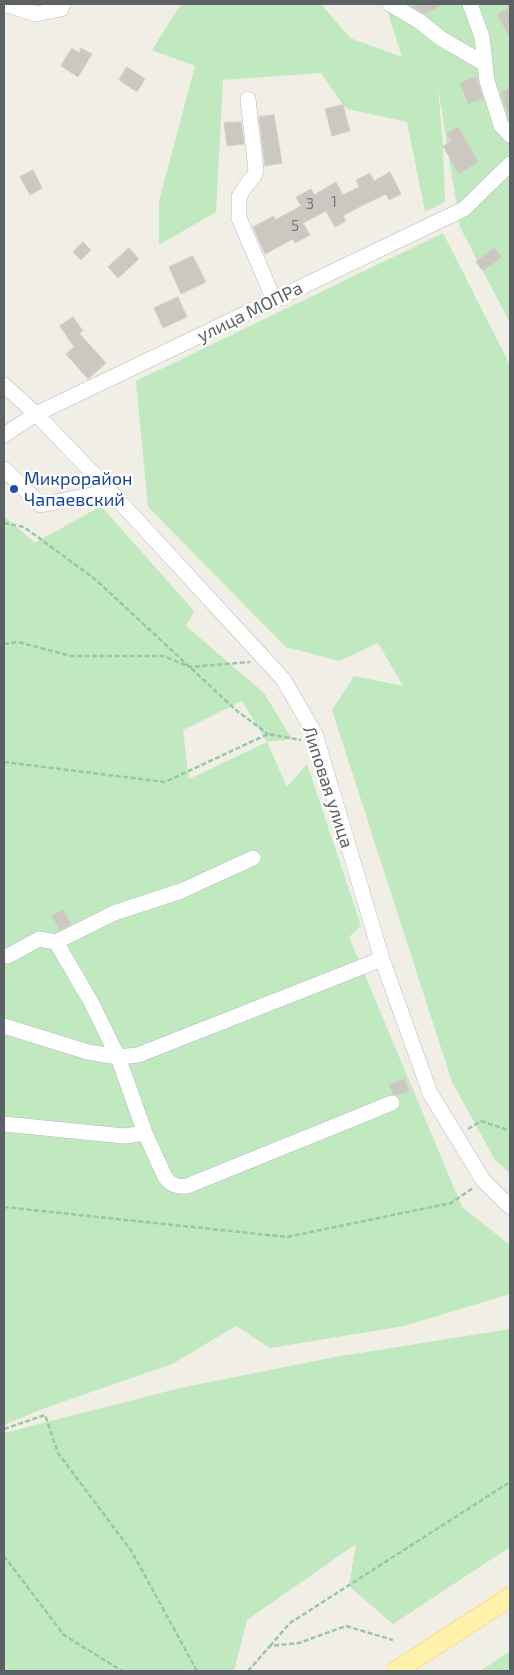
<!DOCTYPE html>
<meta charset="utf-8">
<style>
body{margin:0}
#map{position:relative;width:514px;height:1675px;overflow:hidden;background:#f0eee5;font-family:"Exo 2",sans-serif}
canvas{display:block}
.frame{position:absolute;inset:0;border:5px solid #5c6166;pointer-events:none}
</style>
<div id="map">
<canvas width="514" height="1675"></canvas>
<div class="frame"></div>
</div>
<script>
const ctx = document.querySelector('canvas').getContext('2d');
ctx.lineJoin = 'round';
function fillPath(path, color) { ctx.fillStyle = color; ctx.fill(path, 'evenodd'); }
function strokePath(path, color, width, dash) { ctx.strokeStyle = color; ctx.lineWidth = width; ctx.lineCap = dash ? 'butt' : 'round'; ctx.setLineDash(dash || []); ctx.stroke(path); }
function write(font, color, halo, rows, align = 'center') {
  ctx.font = font + ' "Exo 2",sans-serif'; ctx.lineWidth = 4.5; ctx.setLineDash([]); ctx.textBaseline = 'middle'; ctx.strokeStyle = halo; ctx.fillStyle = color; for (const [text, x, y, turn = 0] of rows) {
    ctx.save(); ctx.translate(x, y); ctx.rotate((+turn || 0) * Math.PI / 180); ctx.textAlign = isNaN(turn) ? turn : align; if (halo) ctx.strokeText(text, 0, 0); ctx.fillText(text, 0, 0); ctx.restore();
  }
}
const green = new Path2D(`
 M181 4H321L350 38 402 57 385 4H510V323L460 227 438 87 443 146 445 202 425 212 407 122 348 109 343 105 321 73 223 80 216 212 159 245V201L195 66 152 50Z
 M443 233 510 365V1173L495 1160 452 1082 332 710 354 676 403 686 378 643 339 661 286 647 148 507 136 381Z
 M101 506 194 611 186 626 264 693 292 739 267 742 287 787 307 764 361 926 349 937 462 1207 510 1245V1294L404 1326 270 1348 236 1326 172 1364 45 1408 4 1425V516L35 543ZM242 701 267 742 189 779 183 730Z
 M510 1329V1547L393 1624 349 1586 356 1544 247 1620 234 1671H4V1433L180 1388 335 1357Z
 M510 1651V1671H480Z`);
const building = new Path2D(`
 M419 4H444L425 14 413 7Z
 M510 7V37L497 15Z
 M72 48 79 53 81 48 92 54 78 77 61 66Z
 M127 67 145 79 137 92 119 80Z
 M476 77 483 98 468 104 460 83Z
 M510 87V121L501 93Z
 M343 105 350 131 332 136 325 109Z
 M274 115 282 163 265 166 259 117Z
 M241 122 244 144 227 146 224 123Z
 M458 127 478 162 459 174 443 146 451 141 447 134Z
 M33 170 42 188 30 195 20 177Z
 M390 172 401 194 389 200 386 194 361 206 343 216 346 221 335 227 326 211 303 223 310 235 295 243 293 239 265 254 253 227 274 216 275 220 301 206 296 197 311 189 314 195 336 182 343 195 359 187 356 180 370 173 374 181Z
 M83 242 91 250 81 260 73 252Z
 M129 248 139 259 118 278 108 267Z
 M494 248 502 257 483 271 476 262Z
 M193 256 206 282 181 294 169 267Z
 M178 297 187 317 163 328 154 308Z
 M73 317 83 331 79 333 106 363 88 379 66 354 74 347 60 326Z
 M63 910 71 924 60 930 52 916Z
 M405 1079 409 1091 397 1095 393 1094 389 1085Z`);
const path = new Path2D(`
 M4 523 24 527 95 579 237 711 268 734
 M4 644 18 642 71 656H163L190 667 250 662
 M4 762 165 782 268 734 301 740
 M468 1129 481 1121 508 1130 510 1129
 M4 1207 287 1237 451 1203 473 1188
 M4 1429 45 1415 58 1453 132 1552 197 1671
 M4 1556 64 1635 122 1671
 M270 1646 290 1623 510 1482
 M248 1671 270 1646 299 1643 346 1626 393 1640`);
const minor = new Path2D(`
 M5 4 36 14 61 9 63 4
 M390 4 419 21 442 39 485 64
 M470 4 482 37 487 81 501 125 510 135
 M248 99 256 170 254 176 245 187 239 197V218L274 300
 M4 385 36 414 110 491 283 679 315 734 382 959 430 1093 483 1180 510 1207
 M4 435 36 414 464 209 510 164
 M4 469 41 505 110 491
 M253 858 181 891 114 913 56 942 91 1002 118 1057 145 1133 165 1177C171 1185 177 1187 187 1186L392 1103
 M8 956 39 939 56 942
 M4 1026 88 1052 118 1057 138 1055 382 959
 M4 1124 124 1136 145 1133`);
const major = new Path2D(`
 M396 1671 510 1597`);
const markers = [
 [14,489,5,"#1a4fb4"]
];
const numberNames = [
 ["1",334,202],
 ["3",310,204],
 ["5",295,226]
];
const streetNames = [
 ["улица МОПРа",250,312,-26],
 ["Липовая улица",328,787,72]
];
const transitNames = [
 ["Микрорайон",24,479],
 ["Чапаевский",24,500]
];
fillPath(green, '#c0e9c0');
fillPath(building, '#cbc8c2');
strokePath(building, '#d5d0c2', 1);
strokePath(minor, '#b7bbbf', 16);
strokePath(major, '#fbce52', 20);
strokePath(path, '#97c8a6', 2.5, [5, 2.5]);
strokePath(minor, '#fff', 15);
strokePath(major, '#fff2ab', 19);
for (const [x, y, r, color] of markers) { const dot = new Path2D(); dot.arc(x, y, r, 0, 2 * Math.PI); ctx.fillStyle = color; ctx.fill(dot); strokePath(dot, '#fff', 2); }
write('15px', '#787b7d', null, numberNames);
write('18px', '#5c6166', '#fff', streetNames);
write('18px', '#164399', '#fff', transitNames, 'left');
</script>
